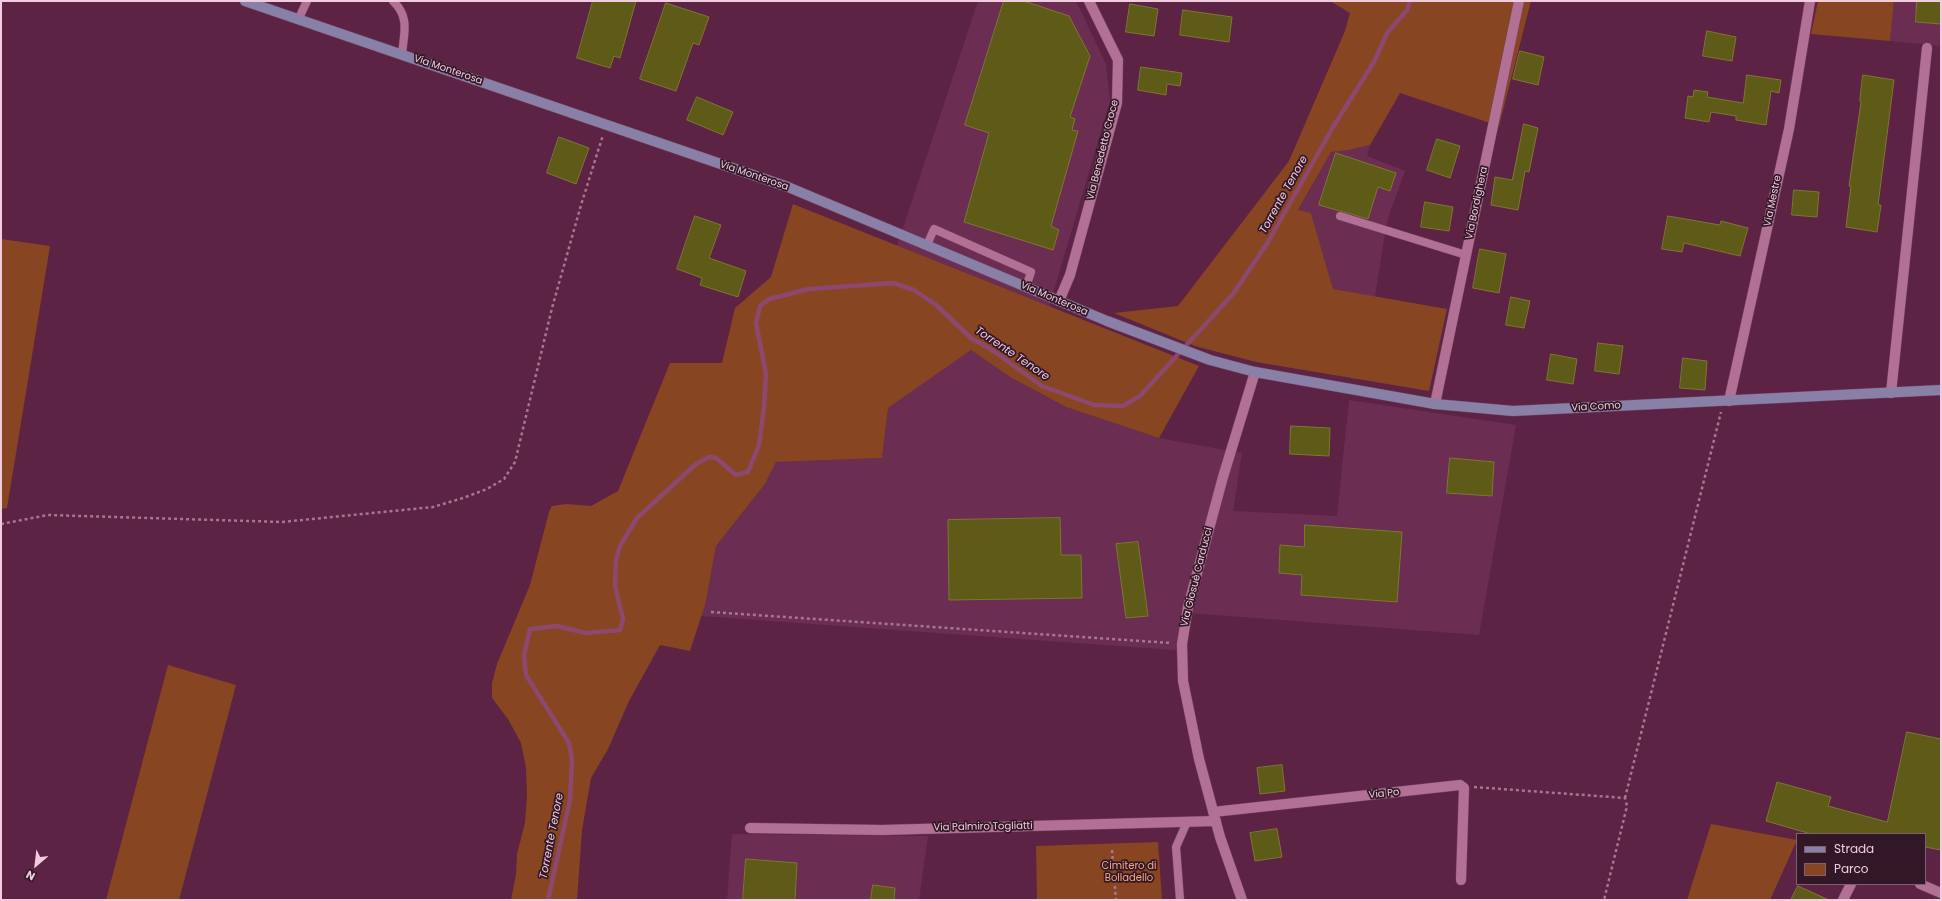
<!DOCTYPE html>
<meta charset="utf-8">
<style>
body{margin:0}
#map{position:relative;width:1942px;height:901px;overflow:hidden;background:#5c2345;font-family:Poppins,sans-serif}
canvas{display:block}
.frame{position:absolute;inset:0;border:2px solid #f0ccde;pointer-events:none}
.legend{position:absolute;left:1796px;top:833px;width:130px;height:52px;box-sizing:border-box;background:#321827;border:1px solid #7e6070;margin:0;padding:5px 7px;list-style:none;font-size:12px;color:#f0ccde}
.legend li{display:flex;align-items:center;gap:8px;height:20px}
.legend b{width:20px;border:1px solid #7e6070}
.north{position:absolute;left:16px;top:845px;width:40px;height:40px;-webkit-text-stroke:3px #321827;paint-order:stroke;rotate:208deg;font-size:11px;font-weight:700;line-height:16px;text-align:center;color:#f0ccde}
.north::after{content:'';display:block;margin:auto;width:14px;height:18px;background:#f0ccde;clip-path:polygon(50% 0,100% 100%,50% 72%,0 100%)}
</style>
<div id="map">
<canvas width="1942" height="901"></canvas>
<div class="frame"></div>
<ul class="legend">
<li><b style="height:5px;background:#8880a6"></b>Strada</li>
<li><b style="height:11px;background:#884522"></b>Parco</li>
</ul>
<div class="north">N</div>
</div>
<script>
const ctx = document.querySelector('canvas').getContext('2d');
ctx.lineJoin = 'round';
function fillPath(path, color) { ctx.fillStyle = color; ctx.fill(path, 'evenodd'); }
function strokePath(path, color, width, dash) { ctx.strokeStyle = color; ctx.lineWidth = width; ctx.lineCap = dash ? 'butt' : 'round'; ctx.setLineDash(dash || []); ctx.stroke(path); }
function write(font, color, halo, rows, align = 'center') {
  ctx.font = font + ' Poppins,sans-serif'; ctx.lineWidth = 3.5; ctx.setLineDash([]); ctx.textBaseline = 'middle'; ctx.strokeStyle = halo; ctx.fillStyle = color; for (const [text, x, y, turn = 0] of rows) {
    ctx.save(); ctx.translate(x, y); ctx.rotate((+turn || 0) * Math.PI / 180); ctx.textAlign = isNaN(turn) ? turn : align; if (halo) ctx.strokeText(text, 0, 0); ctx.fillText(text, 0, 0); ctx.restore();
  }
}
const built = new Path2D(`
 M978 1H1076L1106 64 1110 101 1049 307 897 246Z
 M1894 1H1941V46L1890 41Z
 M1370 145 1367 156 1405 171 1387 221 1375 297 1333 289 1311 213 1298 211 1331 152 1349 150Z
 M971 350 1010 377 1066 407 1159 438 1242 453 1233 511 1337 516 1349 400 1516 425 1479 635 1189 613 1187 651 701 616 716 546 765 484 776 462 882 458 888 408Z
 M732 834 928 836 919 900H727Z`);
const green = new Path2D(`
 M1330 1H1531L1499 126 1400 93 1370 145 1349 150 1331 152 1298 210 1311 213 1333 289 1447 309 1429 391 1256 362 1195 346 1114 313 1178 306 1289 161 1345 31 1350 13Z
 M1818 1H1894L1890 41 1811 34Z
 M793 204 1199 366 1159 438 1066 407 1010 377 971 350 888 408 882 458 776 462 765 484 716 546 705 605 690 651 660 645 629 701 608 749 591 778 582 830 577 900H511L516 875 517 854 525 823 527 795 526 768 521 743 508 719 492 698V683L497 664 530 585 549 512 552 506 566 504 591 506 618 491 670 363H722L735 308 771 277Z
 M1 239 50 246 7 508 1 509Z
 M168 665 236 685 179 900H106Z
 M1711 824 1797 840 1770 900H1687Z
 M1158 842 1162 900H1037L1036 846Z`);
const stream = new Path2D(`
 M548 900 570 800 572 759 569 743 526 675 524 655 530 629 557 626 586 633 620 630 623 619 615 586 616 560 620 546 637 518 696 464 709 457 716 458 736 475 748 472 759 445 764 407 766 374 756 323 760 306 769 299 809 289 893 283 914 290 936 305 971 338 992 350 1042 386 1094 405 1123 406 1140 396 1233 294 1268 242 1333 127 1374 62 1387 33 1407 10 1410 1`);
const building = new Path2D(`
 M593 1H636L620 58 614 56 610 68 577 58Z
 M1004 1H1024L1069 16 1090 56 1070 117 1075 119 1072 130 1078 131 1051 226 1059 230 1053 250 964 222 989 133 965 125Z
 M1917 1H1941V24L1916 22Z
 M666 3 709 17 699 45 693 43 676 91 640 79Z
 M1130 4 1158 9 1154 36 1126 32Z
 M1183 10 1232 17 1229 42 1180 35Z
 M1707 31 1736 37 1732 61 1703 56Z
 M1520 51 1544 57 1538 85 1513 79Z
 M1141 67 1182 73 1180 86 1167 84 1166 95 1138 90Z
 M1747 75 1781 80 1779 93 1771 91 1766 125 1736 120V116L1711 112 1709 122 1685 118 1688 96 1693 97 1694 90 1708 92 1707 97 1743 103Z
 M1863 75 1894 80 1878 205H1881L1877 232 1846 227 1851 186H1849L1861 102 1860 101Z
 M697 97 733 112 723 135 687 120Z
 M1524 124 1538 128 1529 172 1525 171 1518 210 1491 205 1495 177 1512 180Z
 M559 137 589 148 576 184 547 173Z
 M1437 139 1460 146 1450 178 1427 170Z
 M1336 153 1396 173 1390 191 1378 187 1368 219 1319 205Z
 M1794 190 1819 192 1817 217 1792 215Z
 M1425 202 1453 207 1449 231 1421 227Z
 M695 216 721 225 709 258 746 271 738 297 700 285 702 278 677 269Z
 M1668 216 1720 225 1721 221 1748 228 1740 256 1684 243 1682 252 1662 249Z
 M1480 249 1506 254 1499 293 1473 288Z
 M1511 297 1530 301 1524 328 1506 325Z
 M1598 343 1623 346 1619 374 1595 371Z
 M1551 354 1577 359 1573 384 1547 380Z
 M1683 358 1707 361 1705 390 1680 388Z
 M1291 426 1330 428 1329 456 1290 454Z
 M1450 458 1494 462 1492 496 1447 493Z
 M1060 518 1061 555H1081L1082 598 949 600 948 520Z
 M1305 525 1402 532 1397 602 1301 595 1302 575 1279 573 1280 545 1304 547Z
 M1138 542 1148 616 1126 618 1116 544Z
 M1907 732 1941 739V850L1925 847V834H1811L1766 821 1777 782 1831 797 1828 806 1887 822Z
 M1282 765 1285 791 1260 794 1257 768Z
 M1277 829 1282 857 1255 861 1250 833Z
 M746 859 797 863 795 900H743Z
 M873 885 895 888 894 900H871Z
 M1798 886 1829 900H1791Z`);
const path = new Path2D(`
 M1 524 48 515 282 522 433 507 463 498 487 489 504 479 515 462 552 308 581 205 603 135
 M711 612 1171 643
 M1474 787 1625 798 1627 806 1604 900
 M1625 798 1721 412
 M1112 850 1116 900`);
const lane = new Path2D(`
 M393 1C410 17 404 33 402 54
 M298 20 307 1
 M1340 216 1466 255
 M927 245 934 229 1031 272 1026 287
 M1180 900 1176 847 1187 822`);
const street = new Path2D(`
 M1059 301 1070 275 1117 103 1118 60 1089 1
 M1891 393 1927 48
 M1729 401 1789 129 1810 1
 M1435 404 1519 1
 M1213 812 1460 785 1464 788 1461 880
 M750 828 882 830 1216 821
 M1920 884 1941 893
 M1242 900 1220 837 1199 759 1183 681 1182 644 1188 607 1223 477 1255 372
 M1843 900 1851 884`);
const secondary = new Path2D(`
 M245 1 788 187 1107 321 1210 360 1255 372 1435 404 1513 411 1941 390`);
const streetNames = [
 ["Via Monterosa",448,70,19],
 ["Via Benedetto Croce",1103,150,-76],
 ["Via Monterosa",754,176,19],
 ["Via Mestre",1773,201,-78],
 ["Via Bordighera",1477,203,-78],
 ["Via Monterosa",1054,299,23],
 ["Via Como",1596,407,-3],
 ["Via Giosuè Carducci",1197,577,-76],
 ["Via Po",1384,794,-6],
 ["Via Palmiro Togliatti",983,827,-1]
];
const parkNames = [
 ["Cimitero di",1129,866],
 ["Bolladello",1129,878]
];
const waterNames = [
 ["Torrente Tenore",1284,195,-61],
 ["Torrente Tenore",1012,354,34],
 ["Torrente Tenore",552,836,-79]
];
fillPath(built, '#6c2d52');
fillPath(green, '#884522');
strokePath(stream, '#8d486f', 4.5);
fillPath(building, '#5e5a18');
strokePath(building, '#7c7830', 1);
strokePath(lane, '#744261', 9);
strokePath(street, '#744261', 11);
strokePath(secondary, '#744261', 11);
strokePath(path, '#a67791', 2.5, [3, 3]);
strokePath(lane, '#b27094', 8);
strokePath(street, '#b27094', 10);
strokePath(secondary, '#8880a6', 10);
write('10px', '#f0ccde', '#321827', streetNames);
write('10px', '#f8a781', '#321827', parkNames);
write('italic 11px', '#f5cbe1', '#321827', waterNames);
</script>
